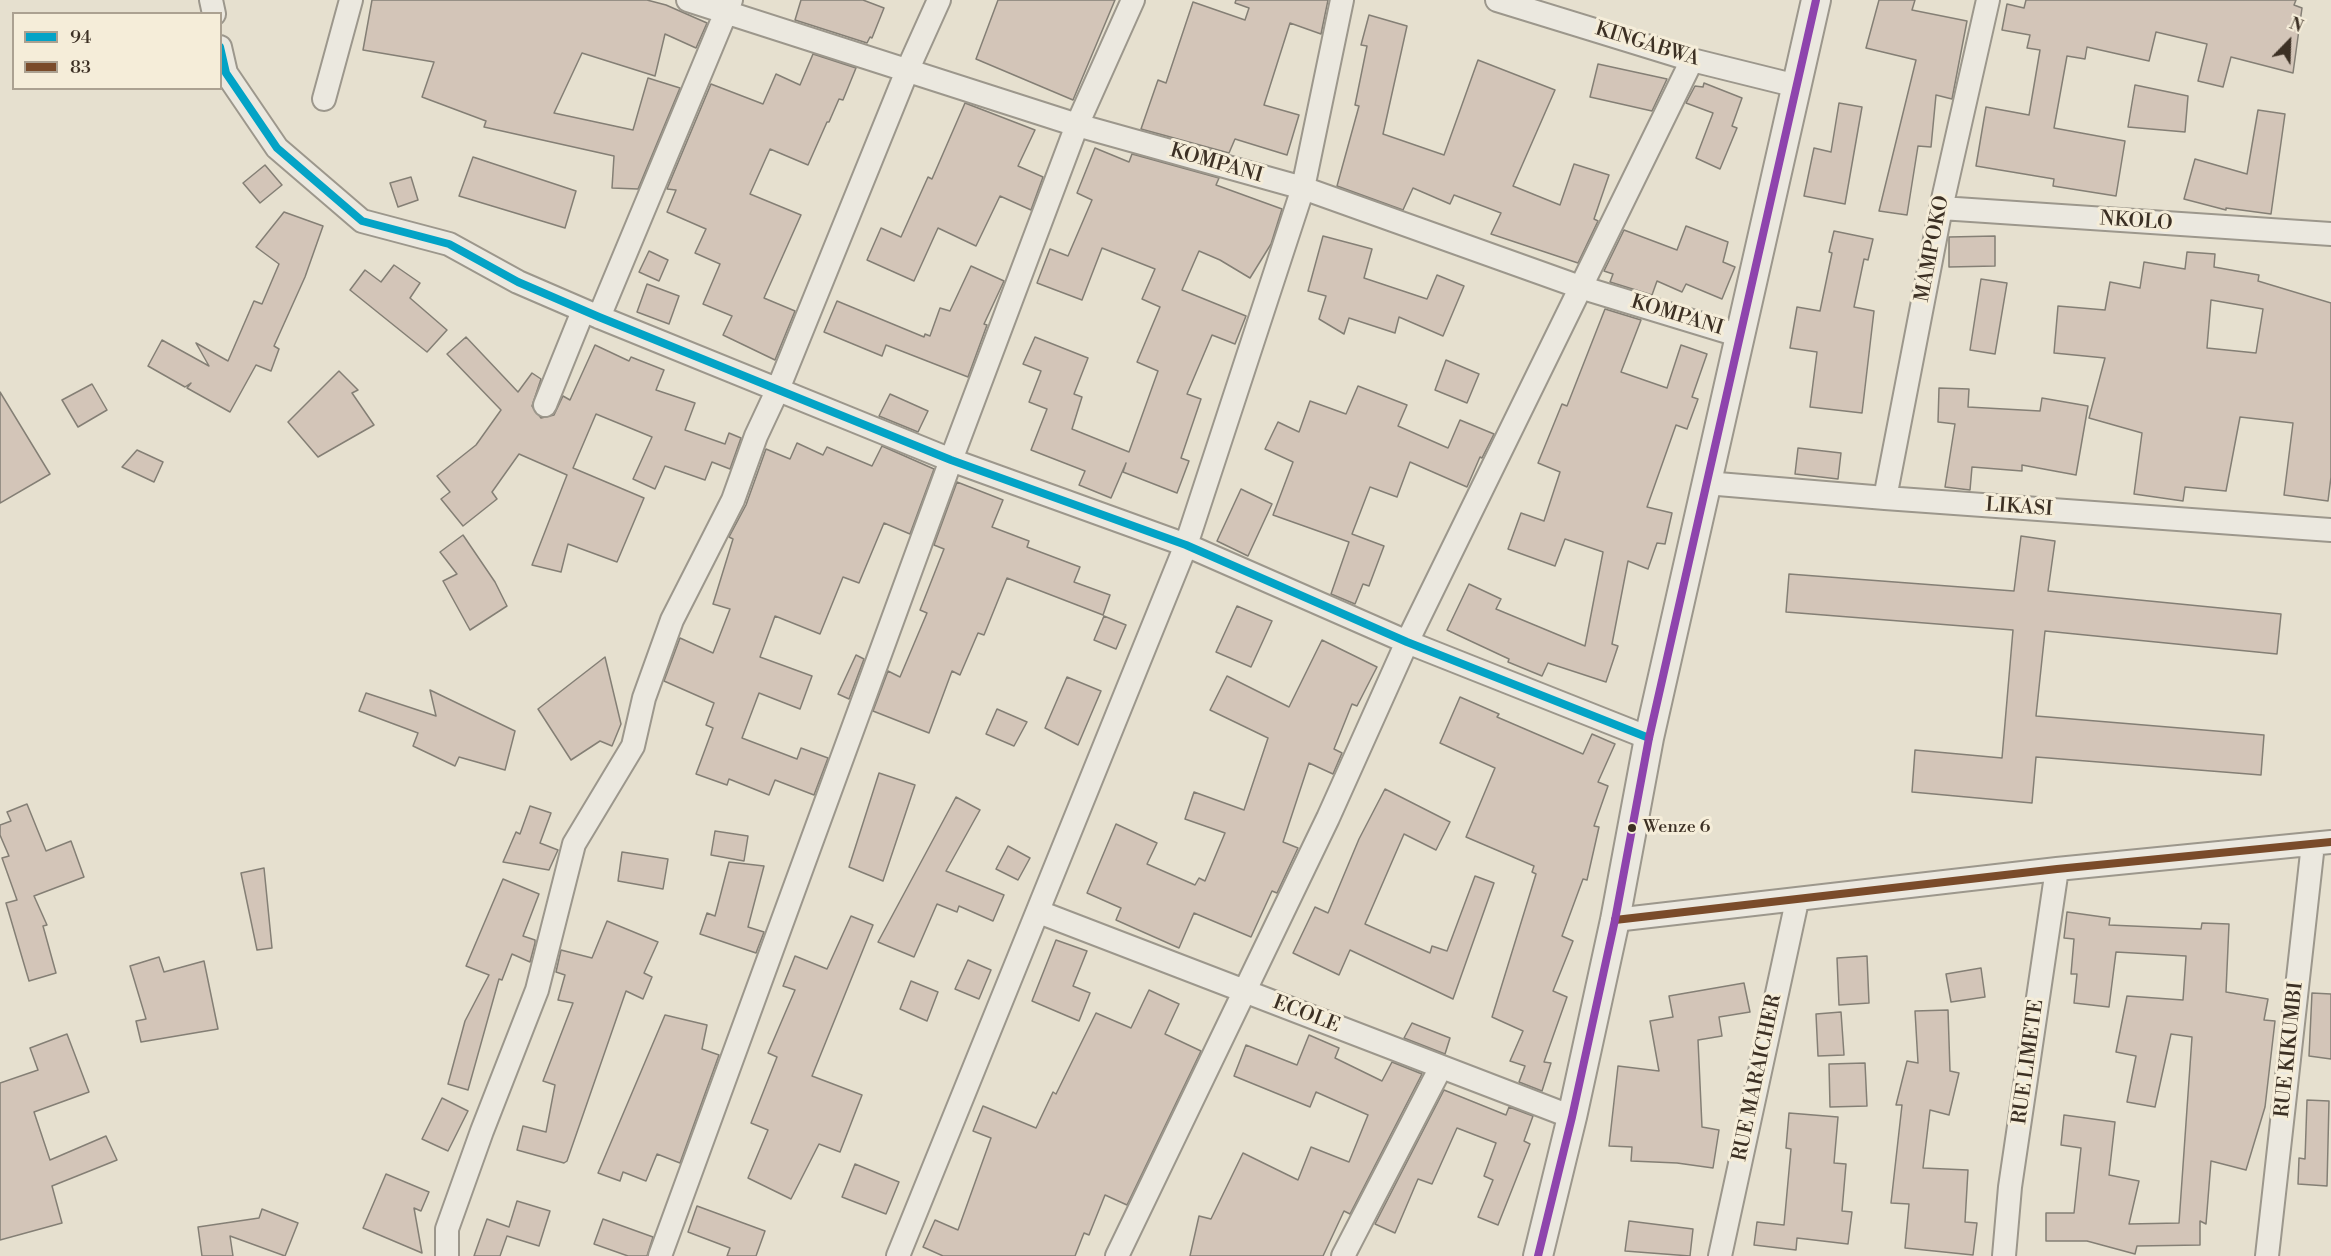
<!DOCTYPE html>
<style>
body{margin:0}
#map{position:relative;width:2331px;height:1256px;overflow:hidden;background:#e6e0cf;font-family:"Libre Bodoni",serif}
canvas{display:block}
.legend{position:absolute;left:12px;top:12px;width:210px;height:78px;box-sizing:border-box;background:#f5edd9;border:2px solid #aba191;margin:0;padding:8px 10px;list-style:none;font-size:18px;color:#3c3024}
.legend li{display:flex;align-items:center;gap:12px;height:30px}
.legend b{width:30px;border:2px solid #aba191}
.north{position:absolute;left:2259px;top:12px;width:60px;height:60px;-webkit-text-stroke:4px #f5edd9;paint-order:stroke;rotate:23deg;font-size:16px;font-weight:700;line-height:24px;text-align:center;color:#3c3024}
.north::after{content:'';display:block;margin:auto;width:21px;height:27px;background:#3c3024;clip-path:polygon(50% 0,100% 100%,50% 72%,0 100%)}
</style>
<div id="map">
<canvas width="2331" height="1256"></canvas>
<ul class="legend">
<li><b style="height:8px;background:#03a3c6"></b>94</li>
<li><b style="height:8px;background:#7a4b2a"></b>83</li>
</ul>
<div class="north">N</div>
</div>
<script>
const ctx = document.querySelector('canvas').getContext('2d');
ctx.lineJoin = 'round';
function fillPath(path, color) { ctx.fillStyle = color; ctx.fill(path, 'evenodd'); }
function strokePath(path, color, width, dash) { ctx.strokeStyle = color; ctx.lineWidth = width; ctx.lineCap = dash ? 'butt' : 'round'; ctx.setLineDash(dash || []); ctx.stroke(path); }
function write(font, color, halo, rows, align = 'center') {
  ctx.font = font + ' "Libre Bodoni",serif'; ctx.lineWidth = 6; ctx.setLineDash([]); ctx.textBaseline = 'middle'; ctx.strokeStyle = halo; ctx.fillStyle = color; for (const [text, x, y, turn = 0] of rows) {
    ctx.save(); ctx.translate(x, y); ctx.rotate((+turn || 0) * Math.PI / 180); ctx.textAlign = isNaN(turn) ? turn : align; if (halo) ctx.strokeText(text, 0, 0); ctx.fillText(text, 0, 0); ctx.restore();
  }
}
const building = new Path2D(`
 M372 0H647L666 5 707 23 696 48 665 34 655 76 582 53 554 113 633 130 648 78 680 88 638 189 612 188 614 156 484 127 486 121 422 97 434 62 363 50Z
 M801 0H863L884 8 872 38 870 37 867 43 795 20Z
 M998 0H1115L1073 100 976 59Z
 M1236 0H1328L1321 34 1290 23 1264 105 1299 115 1287 155 1235 139 1229 153 1141 129 1158 80 1166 83 1193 2 1245 20 1249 8 1235 3Z
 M1879 0H1915L1912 10 1967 21 1952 99 1936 95 1931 147 1918 146 1907 215 1879 211 1916 60 1866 48Z
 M2026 0H2296L2294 5 2302 8 2293 73 2231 57 2223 87 2198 81 2207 44 2156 32 2149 61 2087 47 2085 59 2067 56 2054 128 2125 141 2116 196 2053 186 2054 179 1976 166 1986 107 2029 115 2040 50 2027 48 2030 35 2002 30 2007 4 2024 8Z
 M1369 15 1407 26 1383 134 1444 155 1478 60 1555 90 1513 186 1560 205 1574 164 1609 175 1594 219 1598 221 1578 263 1491 234 1501 213 1454 195 1450 204 1413 188 1403 210 1337 186 1359 106 1355 105 1367 46 1361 45Z
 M813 54 856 68 843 100 839 99 829 122H827L808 165 770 149 750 194 801 215 764 298 795 311 775 360 723 335 732 316 703 304 720 264 695 253 706 229 667 212 676 190 667 189 711 84 763 104 776 74 800 85Z
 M1598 64 1667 79 1652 111 1590 97Z
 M1704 83 1742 98 1732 126 1737 128 1720 169 1696 158 1713 113 1686 103 1695 86 1703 87Z
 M2135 85 2188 96 2185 132 2128 127Z
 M965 103 1035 130 1018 166 1043 177 1031 210 1000 196 976 246 938 228 914 281 867 260 881 228 901 237 928 177 932 179Z
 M1839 103 1862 107 1845 204 1804 196 1814 148 1831 152Z
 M2258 110 2285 114 2271 214 2226 208V210L2184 199 2195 159 2247 174Z
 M1095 148 1129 162 1132 154 1219 178 1216 185 1282 209 1271 244 1250 278 1220 260 1199 251 1182 290 1246 316 1235 344 1212 335 1187 394 1201 399 1181 458 1189 461 1177 493 1123 472 1126 463 1111 498 1079 485 1085 471 1031 450 1047 409 1029 402 1041 371 1023 364 1035 337 1088 358 1074 394 1082 397 1072 429 1129 452 1158 371 1137 362 1160 307 1142 299 1155 269 1102 248 1082 300 1037 283 1050 249 1068 256 1092 200 1077 193Z
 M473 157 576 191 565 228 459 196Z
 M265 165 282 185 260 203 243 183Z
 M411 177 418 200 398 207 390 183Z
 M284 212 323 226 305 277 274 346 279 349 271 371 256 365 230 412 187 388 191 383 185 387 148 366 162 340 209 366 196 343 228 361 254 301 262 304 279 264 256 247Z
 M1686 226 1728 242 1723 262 1735 267 1722 299 1686 284 1682 292 1657 281 1652 295 1610 282 1613 274 1604 271 1624 230 1677 250Z
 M1834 231 1873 239 1868 260 1864 259 1854 307 1874 311 1862 413 1810 407 1817 352 1790 348 1797 307 1820 311 1832 253 1829 252Z
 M1323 236 1372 249 1364 278 1427 299 1437 275 1464 286 1443 336 1399 317 1395 333 1349 318 1344 334 1319 319 1326 296 1308 291Z
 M1995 236V266L1949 267V237Z
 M649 251 668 260 659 281 639 272Z
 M2187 252 2215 254 2214 267 2259 275 2258 281 2331 303V477L2328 501 2284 495 2293 423 2240 417 2226 491 2185 487 2183 501 2134 494 2142 433 2089 418 2105 358 2054 353 2058 306 2105 310 2110 282 2140 288 2144 262 2185 269ZM2211 300 2263 309 2256 353 2207 348Z
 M394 265 420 283 410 298 447 330 427 352 350 290 365 270 381 282Z
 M971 266 1004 281 984 324 987 325 968 377 886 345 882 356 824 332 837 301 924 337 925 334 930 336 940 308 950 311Z
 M1981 279 2007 283 1995 354 1970 350Z
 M647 284 679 296 669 324 637 312Z
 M1605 309 1641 320 1621 372 1667 388 1681 345 1707 354 1692 397 1698 399 1687 429 1676 425 1647 507 1672 513 1665 544 1657 543 1648 569 1628 561 1612 644 1618 646 1606 682 1548 663 1542 676 1508 662 1509 659 1447 630 1469 584 1501 599 1496 609 1585 646 1603 552 1565 539 1555 566 1508 549 1521 513 1544 521 1560 472 1538 463 1562 404 1567 406Z
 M466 337 518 392 532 373 541 379 532 406 541 418 554 415 563 396 570 400 595 345 629 361 631 357 664 370 656 390 695 403 685 430 725 444 729 433 741 438 730 469 712 462 705 480 665 466 655 489 633 479 652 437 596 414 573 468 644 498 617 562 568 544 561 572 532 565 567 475 519 454 492 492 497 499 463 526 441 499 450 492 437 476 476 445 501 410 447 354Z
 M1446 360 1479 374 1467 403 1435 390Z
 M339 371 358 390 352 393 374 425 318 457 288 422Z
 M92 384 107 410 78 427 62 400Z
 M1358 386 1407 405 1398 426 1448 448 1460 420 1494 434 1482 458 1480 457 1467 487 1410 462 1397 497 1370 487 1352 534 1384 546 1369 586 1363 584 1355 604 1331 594 1349 542 1273 515 1293 462 1265 449 1278 422 1299 432 1310 401 1346 414Z
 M1939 388 1969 389 1968 407 2040 411 2042 398 2088 406 2076 475 2022 465V471L1972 467 1970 490 1945 487 1955 424 1938 422Z
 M0 392 50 474 0 503Z
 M890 394 928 411 918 432 879 416Z
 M797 443 823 455 827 447 872 466 882 446 934 469 910 534 884 523 859 583 843 577 820 634 775 616 760 657 812 676 800 709 759 693 742 738 797 759 801 748 828 758 814 795 775 780 769 795 729 779 727 785 696 774 713 728 706 725 714 703 664 681 680 638 713 653 730 609 713 604 733 539 729 537 746 505 766 449 790 459Z
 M1798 448 1841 453 1838 479 1795 474Z
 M137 450 163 462 154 482 122 467Z
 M957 482 1003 500 992 527 1029 541 1027 547 1080 567 1074 582 1110 595 1103 615 1007 578 984 635 978 633 960 675 952 671 929 733 873 711 888 671 900 677 927 613 920 610 944 549 934 545Z
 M1241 489 1272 504 1248 556 1217 541Z
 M463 535 495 582 507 606 470 630 443 581 457 574 440 552Z
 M2021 536 2055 541 2048 591 2281 614 2277 654 2045 631 2036 716 2264 735 2261 775 2036 757 2032 803 1912 792 1915 750 2002 758 2013 630 1786 612 1789 574 2014 591Z
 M1237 606 1272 621 1251 667 1216 652Z
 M1104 616 1126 625 1116 649 1094 640Z
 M1322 640 1377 667 1357 706 1352 704 1334 749 1342 753 1333 774 1309 763 1283 842 1298 848 1277 893 1272 891 1251 937 1194 913 1179 948 1116 920 1121 908 1087 893 1116 824 1157 843 1147 864 1195 885 1199 878 1205 881 1225 833 1185 819 1194 792 1244 810 1268 738 1210 710 1227 676 1289 707Z
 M856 655 864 659 849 699 838 694Z
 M605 657 621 724 612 746 600 741 571 760 538 709Z
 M1067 677 1101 691 1078 745 1045 728Z
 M430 690 515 731 505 770 459 757 455 766 413 746 418 733 359 711 366 693 436 716Z
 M1460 697 1499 714 1497 717 1583 754 1592 734 1615 744 1598 782 1608 786 1594 826 1599 827 1587 880 1583 879 1562 936 1573 941 1553 991 1567 997 1544 1062 1551 1063 1542 1091 1519 1082 1525 1066 1510 1061 1523 1031 1492 1017 1536 874 1532 872 1534 866 1466 837 1495 768 1440 743Z
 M997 709 1027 722 1014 746 986 734Z
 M879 773 915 785 883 881 849 867Z
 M1385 789 1450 822 1436 850 1404 834 1365 924 1430 953 1432 946 1447 951 1475 876 1494 883 1453 999 1350 950 1339 975 1293 953 1315 907 1328 913 1359 839Z
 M956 797 980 810 946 871 1004 895 993 921 959 906 957 912 937 904 914 957 878 942Z
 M27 804 46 851 71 841 84 877 34 896 47 925 43 926 56 973 29 981 6 903 17 900 2 858 9 856 0 835V825L11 821 7 812Z
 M530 806 551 813 540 843 558 850 549 870 503 862 516 832 520 834Z
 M715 831 748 836 744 861 711 855Z
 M1008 846 1030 858 1018 880 996 869Z
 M622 852 668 859 663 889 618 881Z
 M729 862 764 866 748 927 764 932 756 953 700 934 707 913 715 916Z
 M264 868 272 948 257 950 241 873Z
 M503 879 539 894 523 936 535 940V943L530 962 512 954 502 980 499 979 468 1090 448 1084 465 1021 489 975 466 966Z
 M2067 912 2110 918 2109 925 2201 929 2202 923 2229 924 2226 992 2268 999 2264 1020 2275 1021 2265 1107 2246 1170 2211 1161 2206 1224 2200 1221V1245L2137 1246 2135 1254 2087 1241H2046V1213H2074L2081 1148 2061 1145 2064 1115 2115 1122 2109 1175 2139 1181 2129 1224 2179 1223 2192 1037 2171 1034 2155 1107 2127 1102 2136 1056 2116 1052 2127 996 2183 1000 2186 956 2116 952 2109 1007 2074 1003 2077 974H2071L2074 939 2064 938Z
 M851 916 873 925 812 1076 862 1095 840 1152 819 1144 791 1199 748 1178 768 1130 751 1123 777 1057 768 1053 795 990 783 986 795 956 827 969Z
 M607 921 658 942 644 973 652 977 643 999 626 991 567 1161 564 1163 517 1150 523 1126 546 1132 555 1085 543 1081 573 1003 558 1000 565 975 556 972 561 950 592 958Z
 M1056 940 1087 951 1073 986 1090 993 1079 1021 1032 1001Z
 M1867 956 1869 1003 1839 1005 1837 958Z
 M159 957 164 972 204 961 218 1029 141 1042 136 1021 146 1019 130 966Z
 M968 960 991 970 979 999 955 989Z
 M1981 968 1985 997 1951 1002 1946 974Z
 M911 981 938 992 927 1021 900 1009Z
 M1744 983 1750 1012 1719 1017 1722 1036 1698 1040 1702 1127 1719 1130 1713 1168 1677 1163 1631 1161 1632 1147 1609 1146 1618 1066 1659 1071 1650 1021 1673 1017 1669 996Z
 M1149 990 1179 1004 1165 1034 1201 1051 1127 1205 1105 1195 1089 1235 1084 1233 1075 1256H943L923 1247 935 1220 958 1230 991 1138 973 1131 983 1106 1036 1128 1053 1092 1056 1094 1096 1013 1131 1028Z
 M2312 993 2331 994V1059L2309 1056Z
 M1948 1010 1950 1071 1959 1073 1949 1115 1930 1110 1923 1168 1968 1170 1965 1222 1977 1223 1973 1255 1905 1248 1909 1204 1891 1203 1902 1105H1896L1907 1061 1918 1063 1915 1011Z
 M1841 1012 1844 1055 1818 1056 1816 1014Z
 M665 1015 707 1025 702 1049 719 1055 680 1163 657 1154 646 1181 623 1172 620 1181 598 1173Z
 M1412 1023 1450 1038 1445 1054 1404 1038Z
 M67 1034 89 1092 34 1112 50 1160 106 1136 117 1160 52 1186 62 1223 0 1240V1083L38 1070 30 1048Z
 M1309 1035 1339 1048 1335 1058 1382 1081 1392 1062 1422 1074 1350 1214 1344 1211 1323 1256H1190L1199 1216 1211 1219 1243 1153 1298 1180 1311 1147 1349 1162 1368 1115 1316 1092 1310 1107 1234 1076 1246 1045 1297 1065Z
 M1865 1063 1867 1106 1830 1107 1829 1064Z
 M1444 1090 1506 1115 1509 1107 1533 1116 1524 1141 1530 1144 1498 1225 1478 1217 1493 1180 1484 1176 1496 1143 1457 1128 1432 1184 1418 1179 1395 1233 1375 1224Z
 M442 1098 468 1111 448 1151 422 1139Z
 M2307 1100 2329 1101 2327 1186 2298 1184 2299 1158 2305 1159Z
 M1789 1113 1838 1117 1834 1163 1846 1164 1842 1211 1852 1212 1848 1244 1797 1238 1796 1250 1754 1245 1757 1222 1784 1225 1791 1149 1786 1148Z
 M855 1164 899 1182 886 1214 842 1197Z
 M386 1174 429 1192 421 1211 414 1208 422 1253 363 1228Z
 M517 1201 550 1211 539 1246 507 1236 500 1256H474L487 1219 509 1227Z
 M697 1206 765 1231 756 1256H727L730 1248 688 1232Z
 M262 1209 298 1223 285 1256 230 1236 233 1256H202L198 1227 259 1218Z
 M603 1219 653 1237 647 1256H628L594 1244Z
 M1629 1221 1693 1229 1690 1256 1625 1251Z`);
const minor = new Path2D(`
 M211 0 214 14
 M688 0 1077 125 1303 188 1580 287 1741 336
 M1497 0 1692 60 1797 86
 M220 47 226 73 277 148 362 221 449 244 518 282 599 317 951 460 1186 545 1407 642 1649 738
 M324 99 351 0
 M1941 208 2331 234
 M599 317 731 0
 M545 405 583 311
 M1706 483 1885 498 2331 530
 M1885 498 1941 208 1988 0
 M1039 912 1572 1117
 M1615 920 2057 869 2331 842
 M447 1256V1229L482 1131 537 990 574 844 633 746 644 698 672 620 733 500 756 436 778 389 907 71 939 0
 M660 1256 951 460 1077 125 1133 0
 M898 1256 1186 545 1303 188 1342 0
 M1117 1256 1328 818 1407 642 1692 60
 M1343 1256 1441 1067
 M1720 1256 1797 901
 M2004 1256 2010 1187 2057 869
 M2267 1256 2313 844`);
const tertiary = new Path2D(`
 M1538 1256 1572 1117 1615 920 1649 738 1816 0`);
const bus1 = new Path2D(`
 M220 47 226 73 277 148 362 221 449 244 518 282 599 317 951 460 1186 545 1407 642 1649 738`);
const bus2 = new Path2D(`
 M1615 920 2057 869 2331 842`);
const bus3 = new Path2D(`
 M1538 1256 1572 1117 1615 920 1649 738 1816 0`);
const markers = [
 [1632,828,5,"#3c3024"]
];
const busNames = [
 ["Wenze 6",1643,828]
];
const streetNames = [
 ["KINGABWA",1647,45,17],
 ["KOMPANI",1216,164,16],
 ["NKOLO",2136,222,4],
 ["MAMPOKO",1933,249,-79],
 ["KOMPANI",1677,316,17],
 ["LIKASI",2019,508,4],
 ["ECOLE",1306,1015,21],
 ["RUE KIKUMBI",2290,1050,-84],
 ["RUE LIMETE",2029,1062,-82],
 ["RUE MARAICHER",1758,1078,-78]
];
fillPath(building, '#d3c5b8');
strokePath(building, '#847f75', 1.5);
strokePath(minor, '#9c978c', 26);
strokePath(tertiary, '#9c978c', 32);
strokePath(minor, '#ebe8df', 22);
strokePath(tertiary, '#ebe8df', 28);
strokePath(bus1, '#03a3c6', 8);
strokePath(bus2, '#7a4b2a', 8);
strokePath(bus3, '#8e44ad', 8);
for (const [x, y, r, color] of markers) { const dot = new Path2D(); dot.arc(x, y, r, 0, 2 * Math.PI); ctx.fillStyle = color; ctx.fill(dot); strokePath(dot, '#f5edd9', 2); }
write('18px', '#3c3024', '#f5edd9', busNames, 'left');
write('20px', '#3c3024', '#f5edd9', streetNames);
</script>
